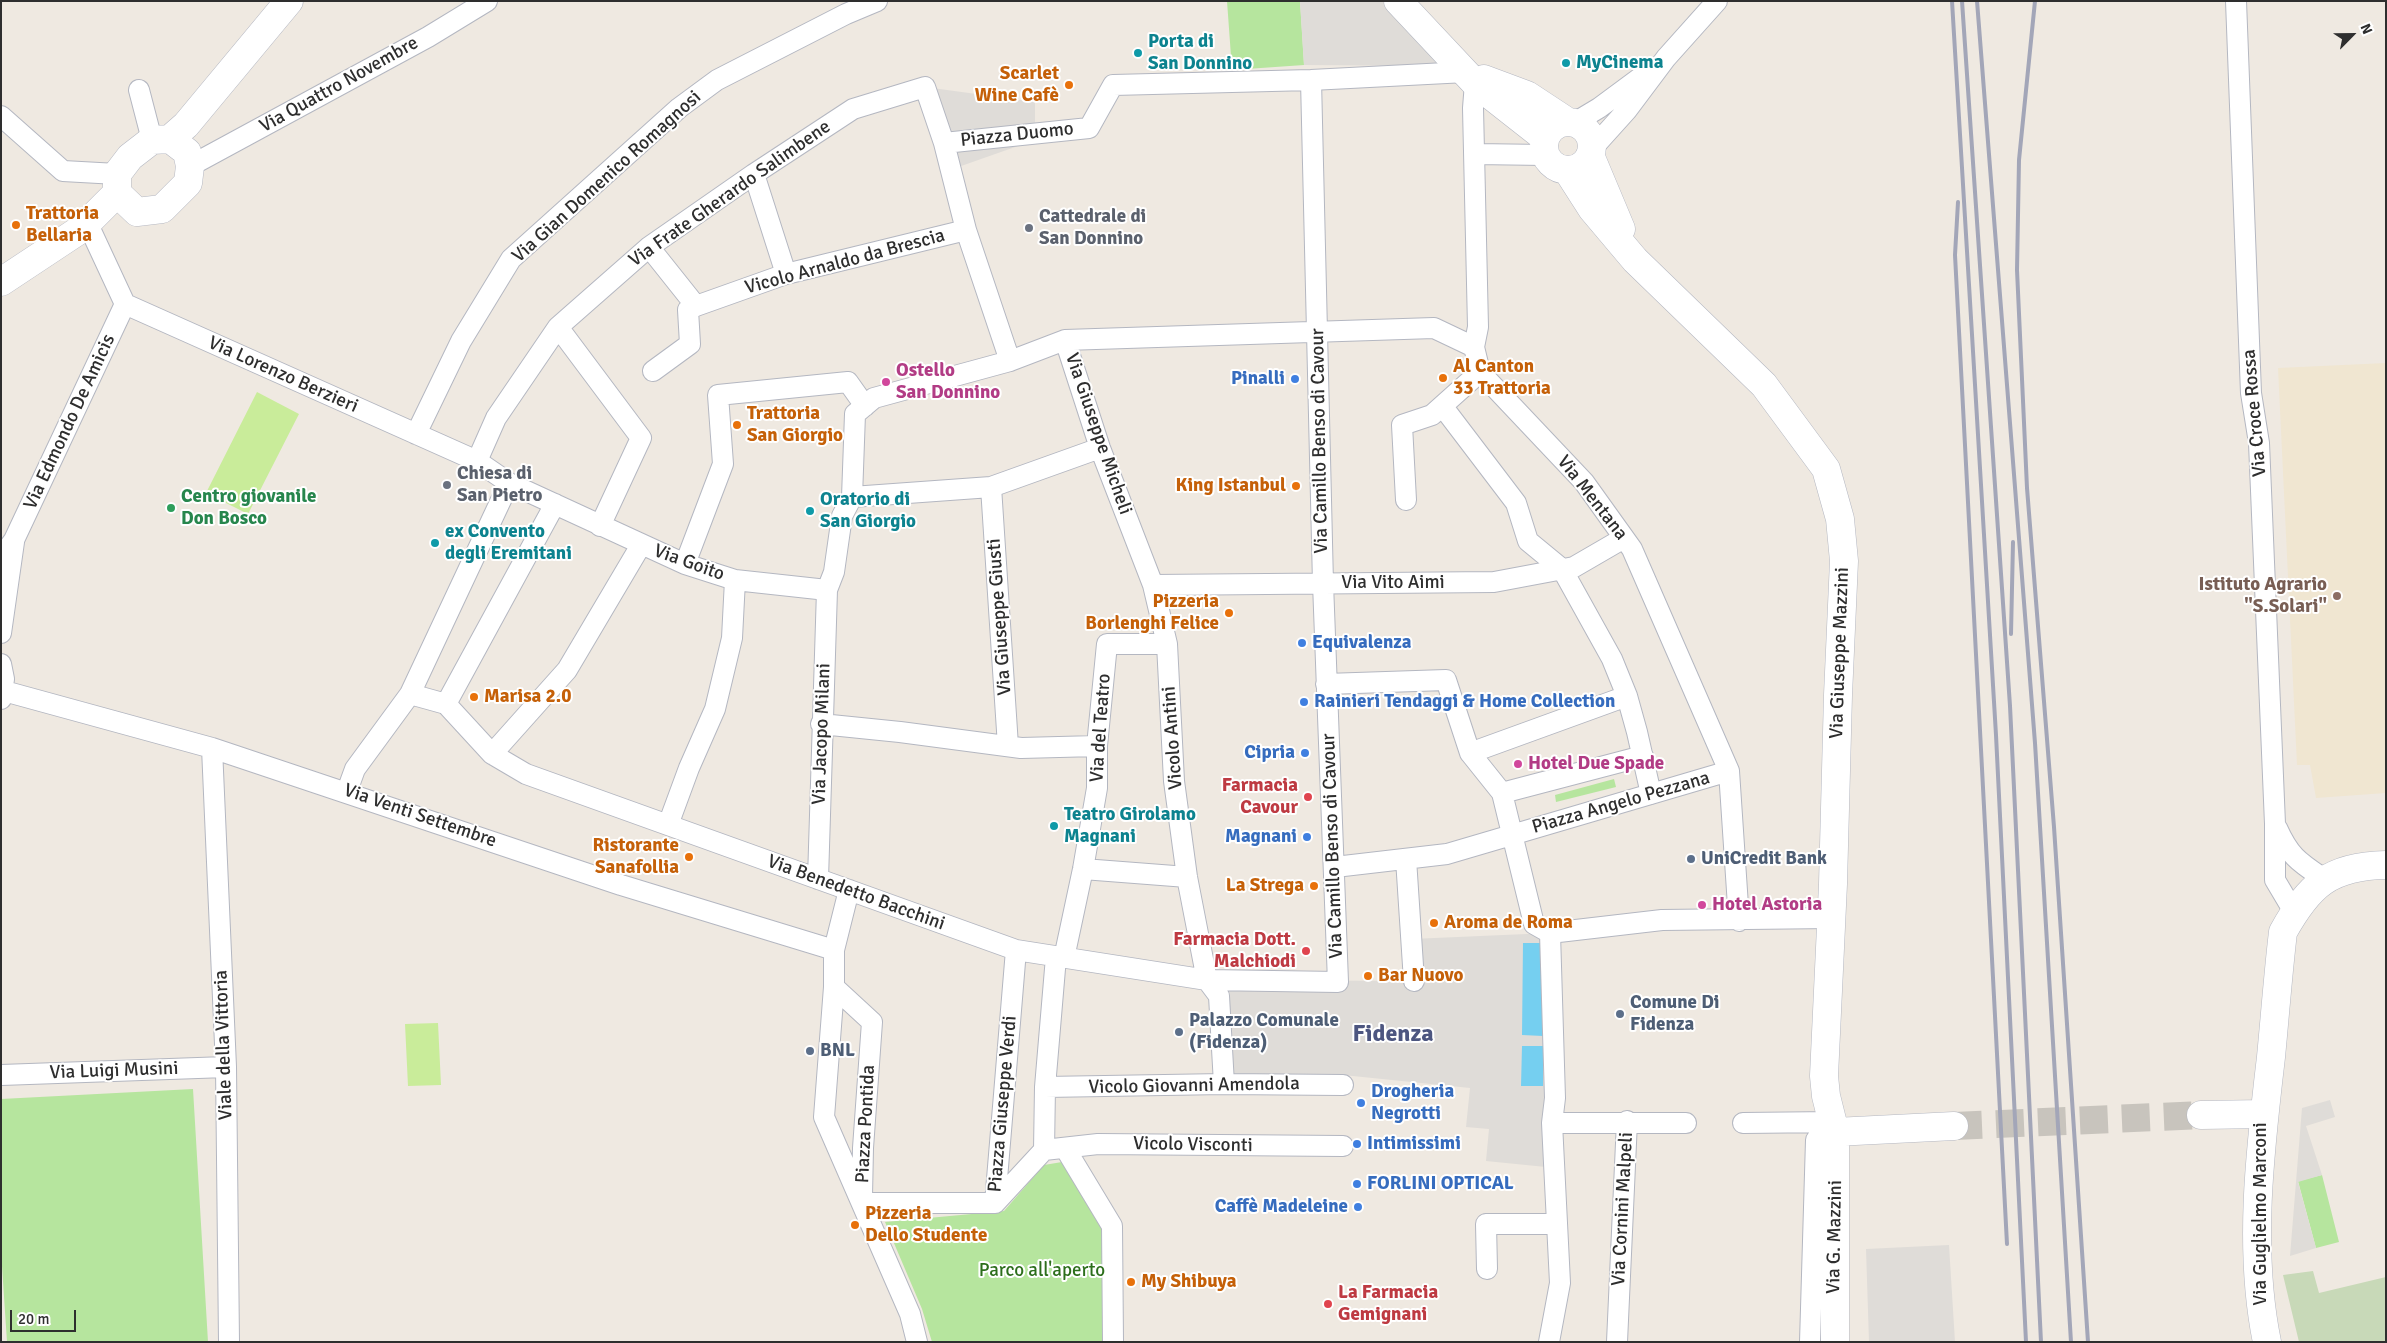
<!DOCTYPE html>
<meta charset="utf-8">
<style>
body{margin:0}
#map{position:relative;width:2387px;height:1343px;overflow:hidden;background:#efe9e1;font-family:Signika,sans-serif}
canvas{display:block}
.frame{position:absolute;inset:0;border:2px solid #2e2e2e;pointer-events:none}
.north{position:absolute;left:2327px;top:10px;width:50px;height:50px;-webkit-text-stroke:4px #fff;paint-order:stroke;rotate:67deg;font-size:14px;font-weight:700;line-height:20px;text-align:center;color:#2e2e2e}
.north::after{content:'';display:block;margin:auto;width:18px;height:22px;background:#2e2e2e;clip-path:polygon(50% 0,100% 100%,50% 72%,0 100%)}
.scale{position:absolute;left:10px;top:1310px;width:66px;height:22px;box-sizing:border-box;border:2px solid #2e2e2e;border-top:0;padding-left:6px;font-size:15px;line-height:18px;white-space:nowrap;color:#2e2e2e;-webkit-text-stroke:4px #fff;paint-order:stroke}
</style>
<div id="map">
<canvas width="2387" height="1343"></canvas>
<div class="frame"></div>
<div class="north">N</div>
<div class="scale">20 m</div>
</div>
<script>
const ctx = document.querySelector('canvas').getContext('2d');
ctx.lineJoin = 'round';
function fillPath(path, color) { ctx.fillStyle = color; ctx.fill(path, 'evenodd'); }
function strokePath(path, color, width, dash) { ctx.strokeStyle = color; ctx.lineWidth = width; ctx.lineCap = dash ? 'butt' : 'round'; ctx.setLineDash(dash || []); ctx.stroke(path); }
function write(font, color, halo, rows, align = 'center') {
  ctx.font = font + ' Signika,sans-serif'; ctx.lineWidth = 4; ctx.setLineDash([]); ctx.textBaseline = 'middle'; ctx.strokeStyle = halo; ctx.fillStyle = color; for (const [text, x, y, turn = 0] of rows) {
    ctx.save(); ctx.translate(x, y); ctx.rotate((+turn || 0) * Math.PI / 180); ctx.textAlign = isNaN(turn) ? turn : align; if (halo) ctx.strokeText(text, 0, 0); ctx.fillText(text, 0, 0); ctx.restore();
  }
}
const education = new Path2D(`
 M2386 363V793L2316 798 2310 765H2297L2278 368Z`);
const green = new Path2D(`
 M1227 1H1300L1304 65 1232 70Z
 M1614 779 1616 787 1556 802 1555 795Z
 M193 1089 208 1342H7L1 1251V1099Z
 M1062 1162 1112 1226 1113 1342H932L922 1309 885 1222 1004 1211 1044 1165Z
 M2322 1175 2339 1242 2316 1248 2298 1181Z`);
const cemetery = new Path2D(`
 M2313 1271 2319 1293 2386 1277V1342H2299L2283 1275Z`);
const pitch = new Path2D(`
 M257 392 299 414 248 514 206 493Z
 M438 1023 441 1085 408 1086 405 1024Z`);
const plaza = new Path2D(`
 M1300 1H1382L1445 66 1304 65Z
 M925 87 1035 102V140L947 171Z
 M1550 933 1546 1167 1486 1161 1489 1129 1466 1127 1470 1088 1343 1075 1224 1084 1207 980 1414 981 1411 939Z
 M2330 1100 2335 1117 2306 1126 2322 1175 2298 1182 2316 1248 2290 1256 2302 1108Z
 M1949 1245 1955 1342H1869L1866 1249Z`);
const water = new Path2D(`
 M1523 943H1544L1543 1036 1522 1035Z
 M1522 1046H1543V1086H1521Z`);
const secondaryTunnel = new Path2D(`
 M1954 1126 2201 1115`);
const street = new Path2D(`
 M2236 1 2251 393 2259 443 2275 824V880L2294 912
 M1475 83 1473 108 1478 327 1474 347 1480 372 1584 482 1632 549 1729 771 1739 921
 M139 90 152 140
 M1 116 63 171 117 174
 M1574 123 1599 108 1649 71
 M944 143 1089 128 1113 85 1311 80 1466 72
 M1591 150 1627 110 1666 58 1717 1
 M1475 154 1545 155
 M190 166 428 37 487 1
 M754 174 786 274
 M92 233 125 304 477 461 509 483 685 564 735 580 827 590
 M649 247 696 306
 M558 327 641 438 600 526
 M1065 340 1100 448 1153 585 1167 644 1174 781 1187 877 1207 980 1219 996 1224 1084
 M653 371 690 344 688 310 696 306 786 274 966 230
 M1443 407 1516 503 1528 541 1562 569 1612 659 1627 696 1637 732 1651 794
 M416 434 461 341 511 259 679 108 717 80 846 14 877 1
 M477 461 496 418 558 327 649 247 754 174 853 109 925 87 944 143 966 230 1010 361
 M991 487 1008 746
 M852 497 991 487 1100 448
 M1406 500 1402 425 1432 415 1480 372
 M1 558 14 540 125 304
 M685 564 723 464 718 395 848 382 865 406
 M1153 585 1494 582 1574 567 1624 538
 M1 633 14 542
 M1 664 4 679 1 699
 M1326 684 1446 680 1470 753 1502 793 1534 924 1550 933
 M4 691 212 748 621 885 834 950
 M410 694 446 704 492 754 526 774 1016 950 1207 980 1338 982 1323 583 1311 80
 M446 704 555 504
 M821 724 900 732 1021 748 1097 746
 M212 748 226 1067 229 1342
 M1470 753 1627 696
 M492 754 567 670 641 545
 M347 791 355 769 410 694 509 483
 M1502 793 1643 756
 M668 825 689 768 715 709 732 638 735 580
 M2277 828C2290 857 2299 862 2324 879
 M1406 859 1414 981
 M1335 867 1447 854 1729 771
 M1083 869 1187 877
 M818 879 827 590 834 572 842 516 852 497 855 414 874 398 1010 361 1065 340 1434 328 1474 347
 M849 890 834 950V987L824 1117 910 1314 917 1342
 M1550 933 1662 920 1831 918
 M1064 958 1083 869 1097 788V746L1107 644H1167
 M834 987 872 1022 863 1148 862 1196
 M1 1075 226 1067
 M1045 1087 1224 1084 1343 1085
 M1552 1123H1686
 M1743 1123 1832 1122
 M1065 1148 1112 1226 1113 1342
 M1044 1150 1098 1144 1343 1146
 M862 1203H995
 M995 1203 1044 1150 1045 1087 1056 957
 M995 1203 1016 950
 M1487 1269 1486 1224H1557
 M1549 1342 1560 1283 1552 1123 1555 1098 1550 933
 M1617 1342 1627 1121
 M1810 1342 1816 1140 1832 1122`);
const secondary = new Path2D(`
 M1398 1 1475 83 1545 138
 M1484 79 1527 95 1568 122
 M1544 146a24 24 0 1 1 48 0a24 24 0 1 1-48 0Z
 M170 139 187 152 190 166 188 183 162 209 137 212 117 193V174L130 157 152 140 170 139 186 125 289 1
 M1590 155 1621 229
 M1567 170 1592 209 1635 260 1764 385 1826 469 1840 519 1844 561 1838 695 1833 884 1824 1076 1826 1096 1835 1132V1342
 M1 282 81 229 117 193
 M2201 1115 2264 1114
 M1835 1132 1954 1126
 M2267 1342C2248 1250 2260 1150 2271 1057 2275 1016 2278 974 2283 932 2309 885 2330 866 2386 865`);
const rail = new Path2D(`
 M1952 1 1996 735 2026 1342
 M1962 1 2010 706 2041 1342
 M1977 1 2035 743 2071 1342
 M2035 1 2019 160 2017 270 2027 488 2054 827 2088 1342
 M1958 202 1955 255 2007 1244
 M2011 634 2013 542`);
const markers = [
 [1138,53,5,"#0f9aa8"],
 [1566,63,5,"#0f9aa8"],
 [1069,85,5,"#e8710a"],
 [16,225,5,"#e8710a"],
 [1029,228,5,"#6b7280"],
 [1443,378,5,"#e8710a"],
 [1295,379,5,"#3f7fe0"],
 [886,382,5,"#d1479c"],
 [737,425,5,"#e8710a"],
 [447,485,5,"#6b7280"],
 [1296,486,5,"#e8710a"],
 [171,508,5,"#2e9e5b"],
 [810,511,5,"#0f9aa8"],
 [435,543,5,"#0f9aa8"],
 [2337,596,5,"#8d6e63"],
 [1229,613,5,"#e8710a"],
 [1302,643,5,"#3f7fe0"],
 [474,697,5,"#e8710a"],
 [1304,702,5,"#3f7fe0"],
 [1305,753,5,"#3f7fe0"],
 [1518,764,5,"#d1479c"],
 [1308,797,5,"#e0444e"],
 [1054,826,5,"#0f9aa8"],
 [1307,837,5,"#3f7fe0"],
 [689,857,5,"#e8710a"],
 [1691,859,5,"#5c6f8a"],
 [1314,886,5,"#e8710a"],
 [1702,905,5,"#d1479c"],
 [1434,923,5,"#e8710a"],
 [1306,951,5,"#e0444e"],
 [1368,976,5,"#e8710a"],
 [1620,1014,5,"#5c6f8a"],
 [1179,1032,5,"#5c6f8a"],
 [810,1051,5,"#5c6f8a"],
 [1361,1103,5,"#3f7fe0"],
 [1357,1144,5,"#3f7fe0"],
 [1357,1184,5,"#3f7fe0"],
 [1358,1207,5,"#3f7fe0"],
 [855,1225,5,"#e8710a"],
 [1131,1282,5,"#e8710a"],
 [1328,1304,5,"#e0444e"]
];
const cultureNames = [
 ["Porta di",1148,42],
 ["San Donnino",1148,64],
 ["MyCinema",1576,63],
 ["Oratorio di",820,500],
 ["San Giorgio",820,522],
 ["ex Convento",445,532],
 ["degli Eremitani",445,554],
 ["Teatro Girolamo",1064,815],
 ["Magnani",1064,837]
];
const foodNames = [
 ["Scarlet",1059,74,"right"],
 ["Wine Cafè",1059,96,"right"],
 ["Trattoria",26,214],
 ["Bellaria",26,236],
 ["Al Canton",1453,367],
 ["33 Trattoria",1453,389],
 ["Trattoria",747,414],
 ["San Giorgio",747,436],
 ["King Istanbul",1286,486,"right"],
 ["Pizzeria",1219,602,"right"],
 ["Borlenghi Felice",1219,624,"right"],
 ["Marisa 2.0",484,697],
 ["Ristorante",679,846,"right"],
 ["Sanafollia",679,868,"right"],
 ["La Strega",1304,886,"right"],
 ["Aroma de Roma",1444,923],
 ["Bar Nuovo",1378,976],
 ["Pizzeria",865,1214],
 ["Dello Studente",865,1236],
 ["My Shibuya",1141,1282]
];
const streetNames = [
 ["Via Quattro Novembre",339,85,-29],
 ["Piazza Duomo",1017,135,-6],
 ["Via Gian Domenico Romagnosi",607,177,-42],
 ["Via Frate Gherardo Salimbene",730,194,-35],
 ["Vicolo Arnaldo da Brescia",845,262,-15],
 ["Via Lorenzo Berzieri",283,375,24],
 ["Via Croce Rossa",2255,413,-95],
 ["Via Edmondo De Amicis",70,422,-65],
 ["Via Giuseppe Micheli",1098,434,71],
 ["Via Camillo Benso di Cavour",1320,441,-91],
 ["Via Mentana",1592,498,52],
 ["Via Goito",689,563,20],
 ["Via Vito Aimi",1393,583],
 ["Via Giuseppe Giusti",1000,617,-94],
 ["Via Giuseppe Mazzini",1840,653,-88],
 ["Via del Teatro",1101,728,-86],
 ["Via Jacopo Milani",822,734,-88],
 ["Vicolo Antini",1173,738,-94],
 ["Piazza Angelo Pezzana",1621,803,-16],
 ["Via Venti Settembre",420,816,19],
 ["Via Camillo Benso di Cavour",1333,846,-92],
 ["Via Benedetto Bacchini",856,893,20],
 ["Viale della Vittoria",224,1045,-92],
 ["Via Luigi Musini",114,1071,-2],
 ["Vicolo Giovanni Amendola",1194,1086,-1],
 ["Piazza Giuseppe Verdi",1003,1104,-85],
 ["Piazza Pontida",866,1124,-87],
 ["Vicolo Visconti",1193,1145,1],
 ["Via Cornini Malpeli",1623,1209,-87],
 ["Via Guglielmo Marconi",2261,1214,-90],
 ["Via G. Mazzini",1835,1237,-89]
];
const worshipNames = [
 ["Cattedrale di",1039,217],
 ["San Donnino",1039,239],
 ["Chiesa di",457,474],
 ["San Pietro",457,496]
];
const hotelNames = [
 ["Ostello",896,371],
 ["San Donnino",896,393],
 ["Hotel Due Spade",1528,764],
 ["Hotel Astoria",1712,905]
];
const shopNames = [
 ["Pinalli",1285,379,"right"],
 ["Equivalenza",1312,643],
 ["Rainieri Tendaggi & Home Collection",1314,702],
 ["Cipria",1295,753,"right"],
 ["Magnani",1297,837,"right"],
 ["Drogheria",1371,1092],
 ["Negrotti",1371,1114],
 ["Intimissimi",1367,1144],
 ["FORLINI OPTICAL",1367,1184],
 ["Caffè Madeleine",1348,1207,"right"]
];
const leisureNames = [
 ["Centro giovanile",181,497],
 ["Don Bosco",181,519]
];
const educationNames = [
 ["Istituto Agrario",2327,585],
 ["\"S.Solari\"",2327,607]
];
const healthNames = [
 ["Farmacia",1298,786],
 ["Cavour",1298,808],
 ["Farmacia Dott.",1296,940],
 ["Malchiodi",1296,962],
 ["La Farmacia",1338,1293,"left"],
 ["Gemignani",1338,1315,"left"]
];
const serviceNames = [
 ["UniCredit Bank",1701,859],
 ["Comune Di",1630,1003],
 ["Fidenza",1630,1025],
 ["Palazzo Comunale",1189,1021],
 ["(Fidenza)",1189,1043],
 ["BNL",820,1051]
];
const parkNames = [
 ["Parco all'aperto",1042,1271]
];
const districtNames = [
 ["Fidenza",1393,1035]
];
fillPath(education, '#f0e6d1');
fillPath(green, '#b6e59e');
fillPath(cemetery, '#c8d9b8');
fillPath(pitch, '#c9ec9a');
fillPath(plaza, '#dfdcd8');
fillPath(water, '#75cff0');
strokePath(secondaryTunnel, '#c8c4bd', 28, [28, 14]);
strokePath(street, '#b4b7c1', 22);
strokePath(secondary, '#b4b7c1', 29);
strokePath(street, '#fff', 20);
strokePath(secondary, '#fff', 28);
strokePath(rail, '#a3a6b8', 4);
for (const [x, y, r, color] of markers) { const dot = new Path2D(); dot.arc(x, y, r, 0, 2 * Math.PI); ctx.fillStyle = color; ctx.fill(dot); strokePath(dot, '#fff', 2); }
write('bold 19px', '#0d838f', '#fff', cultureNames, 'left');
write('bold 19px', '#c56008', '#fff', foodNames, 'left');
write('19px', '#2e2e2e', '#fff', streetNames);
write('bold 19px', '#5b616d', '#fff', worshipNames, 'left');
write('bold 19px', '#b23c85', '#fff', hotelNames, 'left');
write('bold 19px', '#366cbe', '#fff', shopNames, 'left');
write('bold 19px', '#27864d', '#fff', leisureNames, 'left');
write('bold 19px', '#785e54', '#fff', educationNames, 'right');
write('bold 19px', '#be3a42', '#fff', healthNames, 'right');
write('bold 19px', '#4e5e75', '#fff', serviceNames, 'left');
write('19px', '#2c6e1b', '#fff', parkNames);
write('bold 24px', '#4d5680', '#fff', districtNames);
</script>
